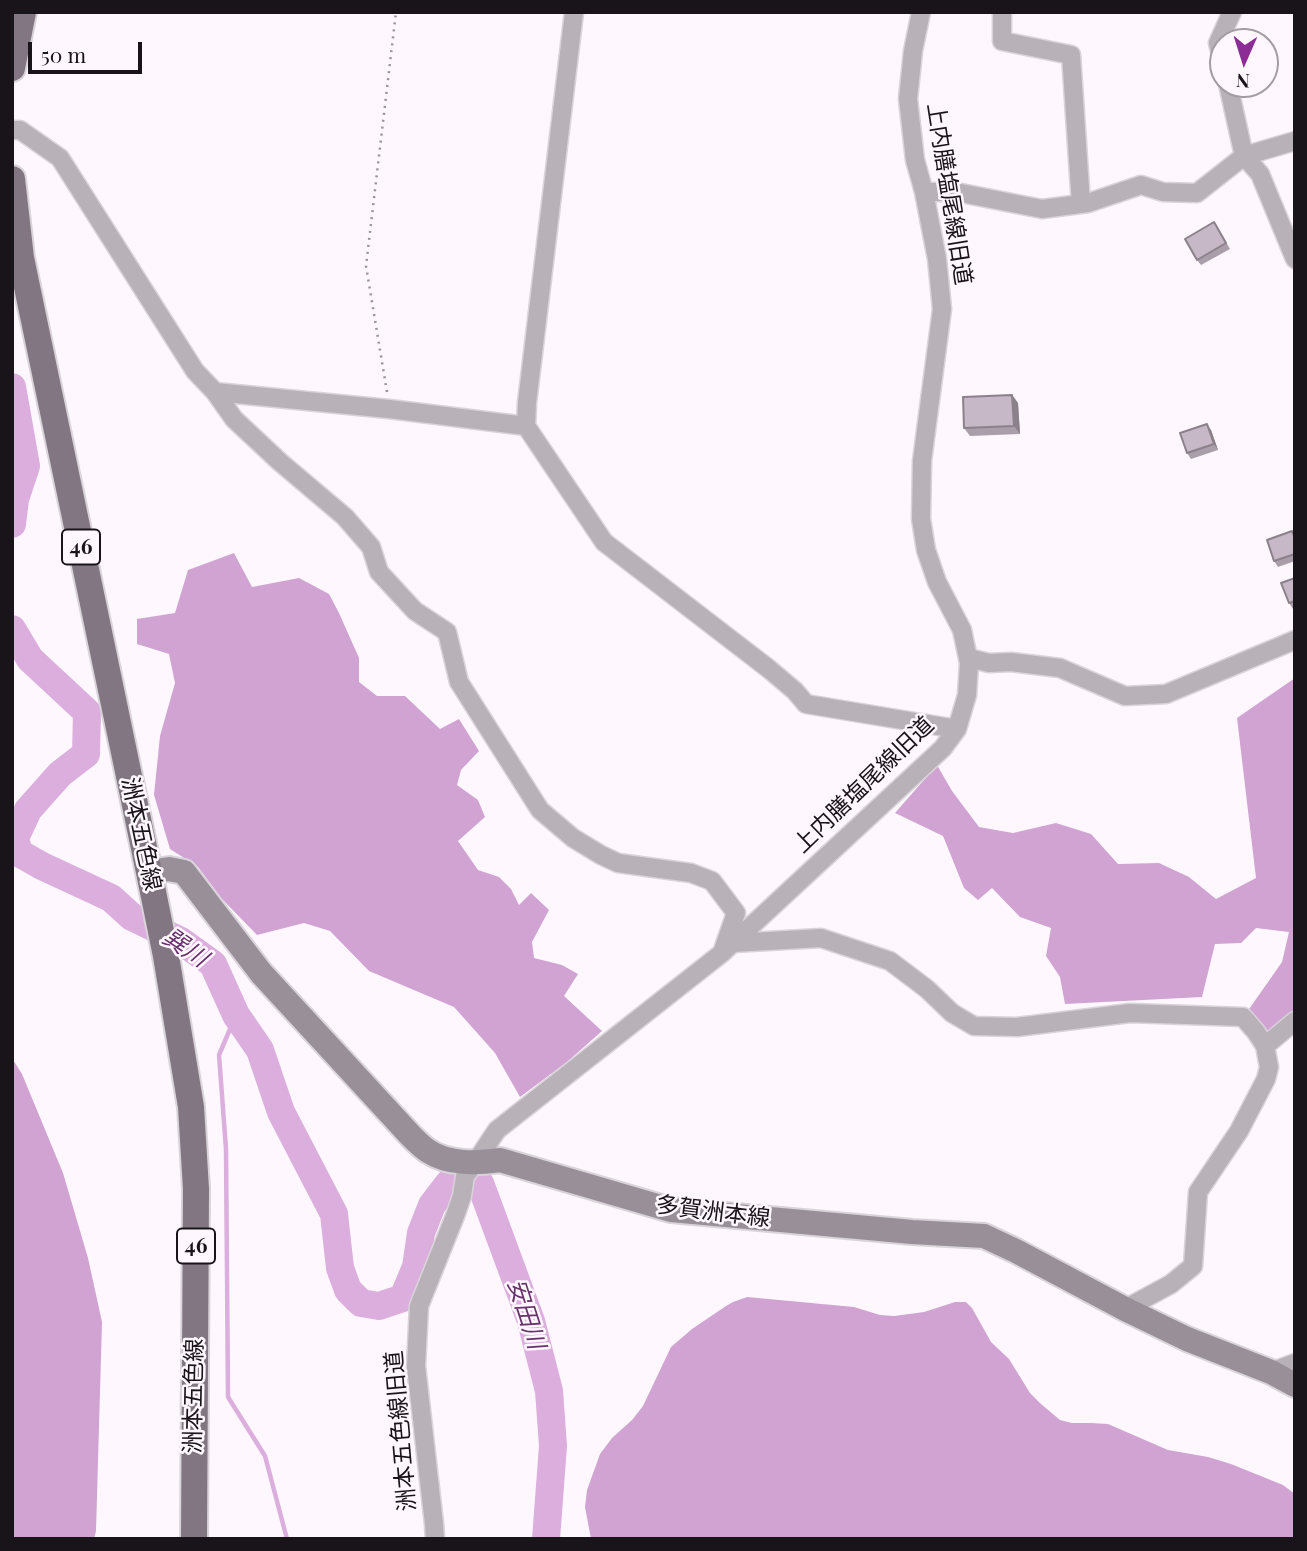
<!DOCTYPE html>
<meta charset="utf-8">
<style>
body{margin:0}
#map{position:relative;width:1307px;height:1551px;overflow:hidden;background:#fef8fe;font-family:"Playfair Display",serif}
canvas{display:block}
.frame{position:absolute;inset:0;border:14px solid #191419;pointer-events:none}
.north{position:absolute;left:1209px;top:28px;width:70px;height:70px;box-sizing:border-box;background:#fef8fe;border:2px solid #a29da2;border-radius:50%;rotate:183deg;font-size:19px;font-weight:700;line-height:28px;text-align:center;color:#191419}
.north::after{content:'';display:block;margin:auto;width:24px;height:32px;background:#8c2c95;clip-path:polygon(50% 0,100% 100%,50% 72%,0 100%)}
.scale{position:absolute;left:28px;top:42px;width:114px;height:32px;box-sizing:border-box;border:4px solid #191419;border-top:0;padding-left:9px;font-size:21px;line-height:24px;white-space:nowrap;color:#191419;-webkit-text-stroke:5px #fef8fe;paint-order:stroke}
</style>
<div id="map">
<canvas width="1307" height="1551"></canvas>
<div class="frame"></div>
<div class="north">N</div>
<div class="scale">50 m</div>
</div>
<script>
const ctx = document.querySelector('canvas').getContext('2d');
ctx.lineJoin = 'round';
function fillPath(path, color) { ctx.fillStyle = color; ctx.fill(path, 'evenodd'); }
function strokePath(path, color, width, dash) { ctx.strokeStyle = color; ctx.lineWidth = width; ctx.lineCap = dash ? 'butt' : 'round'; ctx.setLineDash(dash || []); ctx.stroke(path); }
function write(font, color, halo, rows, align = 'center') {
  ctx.font = font + ' "Playfair Display","Noto Sans JP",serif'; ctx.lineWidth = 5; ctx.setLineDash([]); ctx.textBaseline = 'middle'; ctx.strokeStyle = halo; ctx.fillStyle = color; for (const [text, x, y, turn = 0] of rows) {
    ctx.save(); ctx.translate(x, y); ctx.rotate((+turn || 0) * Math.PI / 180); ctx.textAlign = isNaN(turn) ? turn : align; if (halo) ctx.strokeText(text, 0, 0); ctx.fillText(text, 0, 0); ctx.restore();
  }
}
const forest = new Path2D(`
 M234 553 252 587 299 578 329 594 339 613 359 658V682L377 696H405L440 729 459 719 479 751 461 770 457 785 478 800 485 817 458 841 478 870 499 877 511 889 519 905 531 893 549 910 532 942 534 958 562 965 578 974 564 996 602 1031 567 1062 520 1097 495 1053 454 1007 369 971 330 931 304 923 257 935 222 899 198 867 170 849 154 795 160 736 175 683 169 654 137 644V619L175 613 188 570Z
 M1295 678V1010L1269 1032 1247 1012 1282 962 1289 932 1256 928 1241 943 1215 944 1202 997 1065 1004 1060 977 1046 956 1051 928 1020 917 992 888 978 900 964 888 943 836 895 813 937 765 952 791 979 827 1013 833 1056 823 1091 834 1118 864 1159 863 1189 877 1216 899 1256 878 1237 718Z
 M12 1058 22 1074 63 1173 88 1258 102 1322 96 1531 94 1539H12Z
 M747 1297 854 1307 880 1315 894 1316 924 1312 955 1302H966L972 1308 991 1342 1009 1359 1030 1393 1041 1404 1060 1420 1072 1423H1091L1108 1424 1168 1450 1208 1457 1231 1464 1283 1485 1295 1494V1539H591L585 1507 587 1490 600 1454 612 1438 632 1420 643 1406 671 1347 692 1329 726 1306 733 1302Z`);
const stream = new Path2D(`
 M236 1015 219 1055 226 1149 228 1397 265 1456 287 1539`);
const river = new Path2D(`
 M12 387 26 466 15 499 12 524
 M12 629 30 659 87 712 86 754 60 774 28 810 15 838 19 853 42 866 111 898 132 917 181 941 213 964 236 1015 260 1050 281 1112 334 1214 340 1268 348 1290 361 1303 379 1306 403 1298 416 1267 421 1233 432 1205 449 1183H480L531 1321 549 1391 553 1446 546 1539`);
const path = new Path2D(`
 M387 392 366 266 396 12`);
const minor = new Path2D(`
 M574 12 527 403 526 426 604 542 769 669 795 691 806 704 957 729
 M1002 12V41L1071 55 1081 204
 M1223 63 1218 43 1232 12
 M1228 84 1244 156 1260 174 1295 259
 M12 130H20L60 158 195 371 215 392 234 419 280 462 345 517 371 547 379 572 415 611 447 632 459 682 540 810 573 838 601 855 618 863 691 873 712 881 736 913 723 950
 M924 192H956L1042 209 1088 203 1141 185 1163 192 1197 193 1244 156 1295 141
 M215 392 389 409 526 426
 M969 658 989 663 1011 662 1060 668 1125 696 1166 694 1295 640
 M733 943 821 938 890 961 927 989 952 1013 974 1026 1017 1027 1130 1013 1243 1017 1256 1032 1265 1046 1269 1067 1266 1079 1239 1131 1198 1192 1193 1266 1171 1284 1125 1309
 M1265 1046 1295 1021
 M1271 1372 1295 1363
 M435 1539 434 1524 416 1366 419 1306 455 1216 462 1196 465 1176 475 1163 497 1130 722 953 943 748 957 729 967 695 969 663 962 630 937 582 926 550 921 519 922 461 942 309 937 259 924 192 915 160 908 99 913 51 921 12`);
const secondary = new Path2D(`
 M149 872 169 869 184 872 261 973 411 1136C416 1141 422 1147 428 1151 449 1165 477 1163 500 1160L671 1210 912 1232 984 1236 1016 1251 1125 1309 1187 1339 1271 1372 1295 1385`);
const primary = new Path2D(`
 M12 68 23 12
 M12 179 21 258 149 872 166 956 191 1107 196 1189 194 1539`);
const wall = new Path2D(`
 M1218 228 1230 249 1201 265 1197 260Z
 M1012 395 1018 403 1020 434 970 436 964 428Z
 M1211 430 1218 450 1191 459 1187 453Z
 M1295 535V561L1278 567 1274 561Z
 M1295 578V608L1293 609 1289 603Z`);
const shadedWall = new Path2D(`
 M1012 395 1018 403 1020 434 1014 426Z
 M1207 424 1211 430 1218 450 1214 444Z`);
const building = new Path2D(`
 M1214 222 1226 243 1197 260 1185 239Z
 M1012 395 1014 426 964 428 963 397Z
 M1207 424 1214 444 1187 453 1180 433Z
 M1292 531 1295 538V554L1274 561 1267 540Z
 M1295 578V601L1289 603 1281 583Z`);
const shields = [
 [81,547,38],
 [196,1246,38]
];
const shieldNames = [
 ["46",81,547],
 ["46",196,1246]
];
const streetNames = [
 ["上内膳塩尾線旧道",949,194,81],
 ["上内膳塩尾線旧道",864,785,-44],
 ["洲本五色線",141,834,78],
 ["多賀洲本線",713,1212,7],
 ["洲本五色線",194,1396,-89],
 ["洲本五色線旧道",401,1431,-95]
];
const waterNames = [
 ["巽川",185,948,34],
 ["安田川",526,1314,72]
];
fillPath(forest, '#d0a3d3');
strokePath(stream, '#dbaede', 4.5);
strokePath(river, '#dbaede', 28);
strokePath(minor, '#d9d4d9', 21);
strokePath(secondary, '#d9d4d9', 28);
strokePath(primary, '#d9d4d9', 30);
strokePath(path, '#989398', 2.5, [2, 5]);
strokePath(minor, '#b8b2b8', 18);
strokePath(secondary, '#988f98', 24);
strokePath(primary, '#817681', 26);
fillPath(wall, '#aa9eaa');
fillPath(shadedWall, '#8b818b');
fillPath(building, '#c6b8c6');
strokePath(building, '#8b818b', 2);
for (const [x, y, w] of shields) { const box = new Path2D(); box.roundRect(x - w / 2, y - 17.5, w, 35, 5); ctx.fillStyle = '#fef8fe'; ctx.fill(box); strokePath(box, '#191419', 2); }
write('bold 21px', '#191419', null, shieldNames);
write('23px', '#191419', '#fef8fe', streetNames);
write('italic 24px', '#69336d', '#fef8fe', waterNames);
</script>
